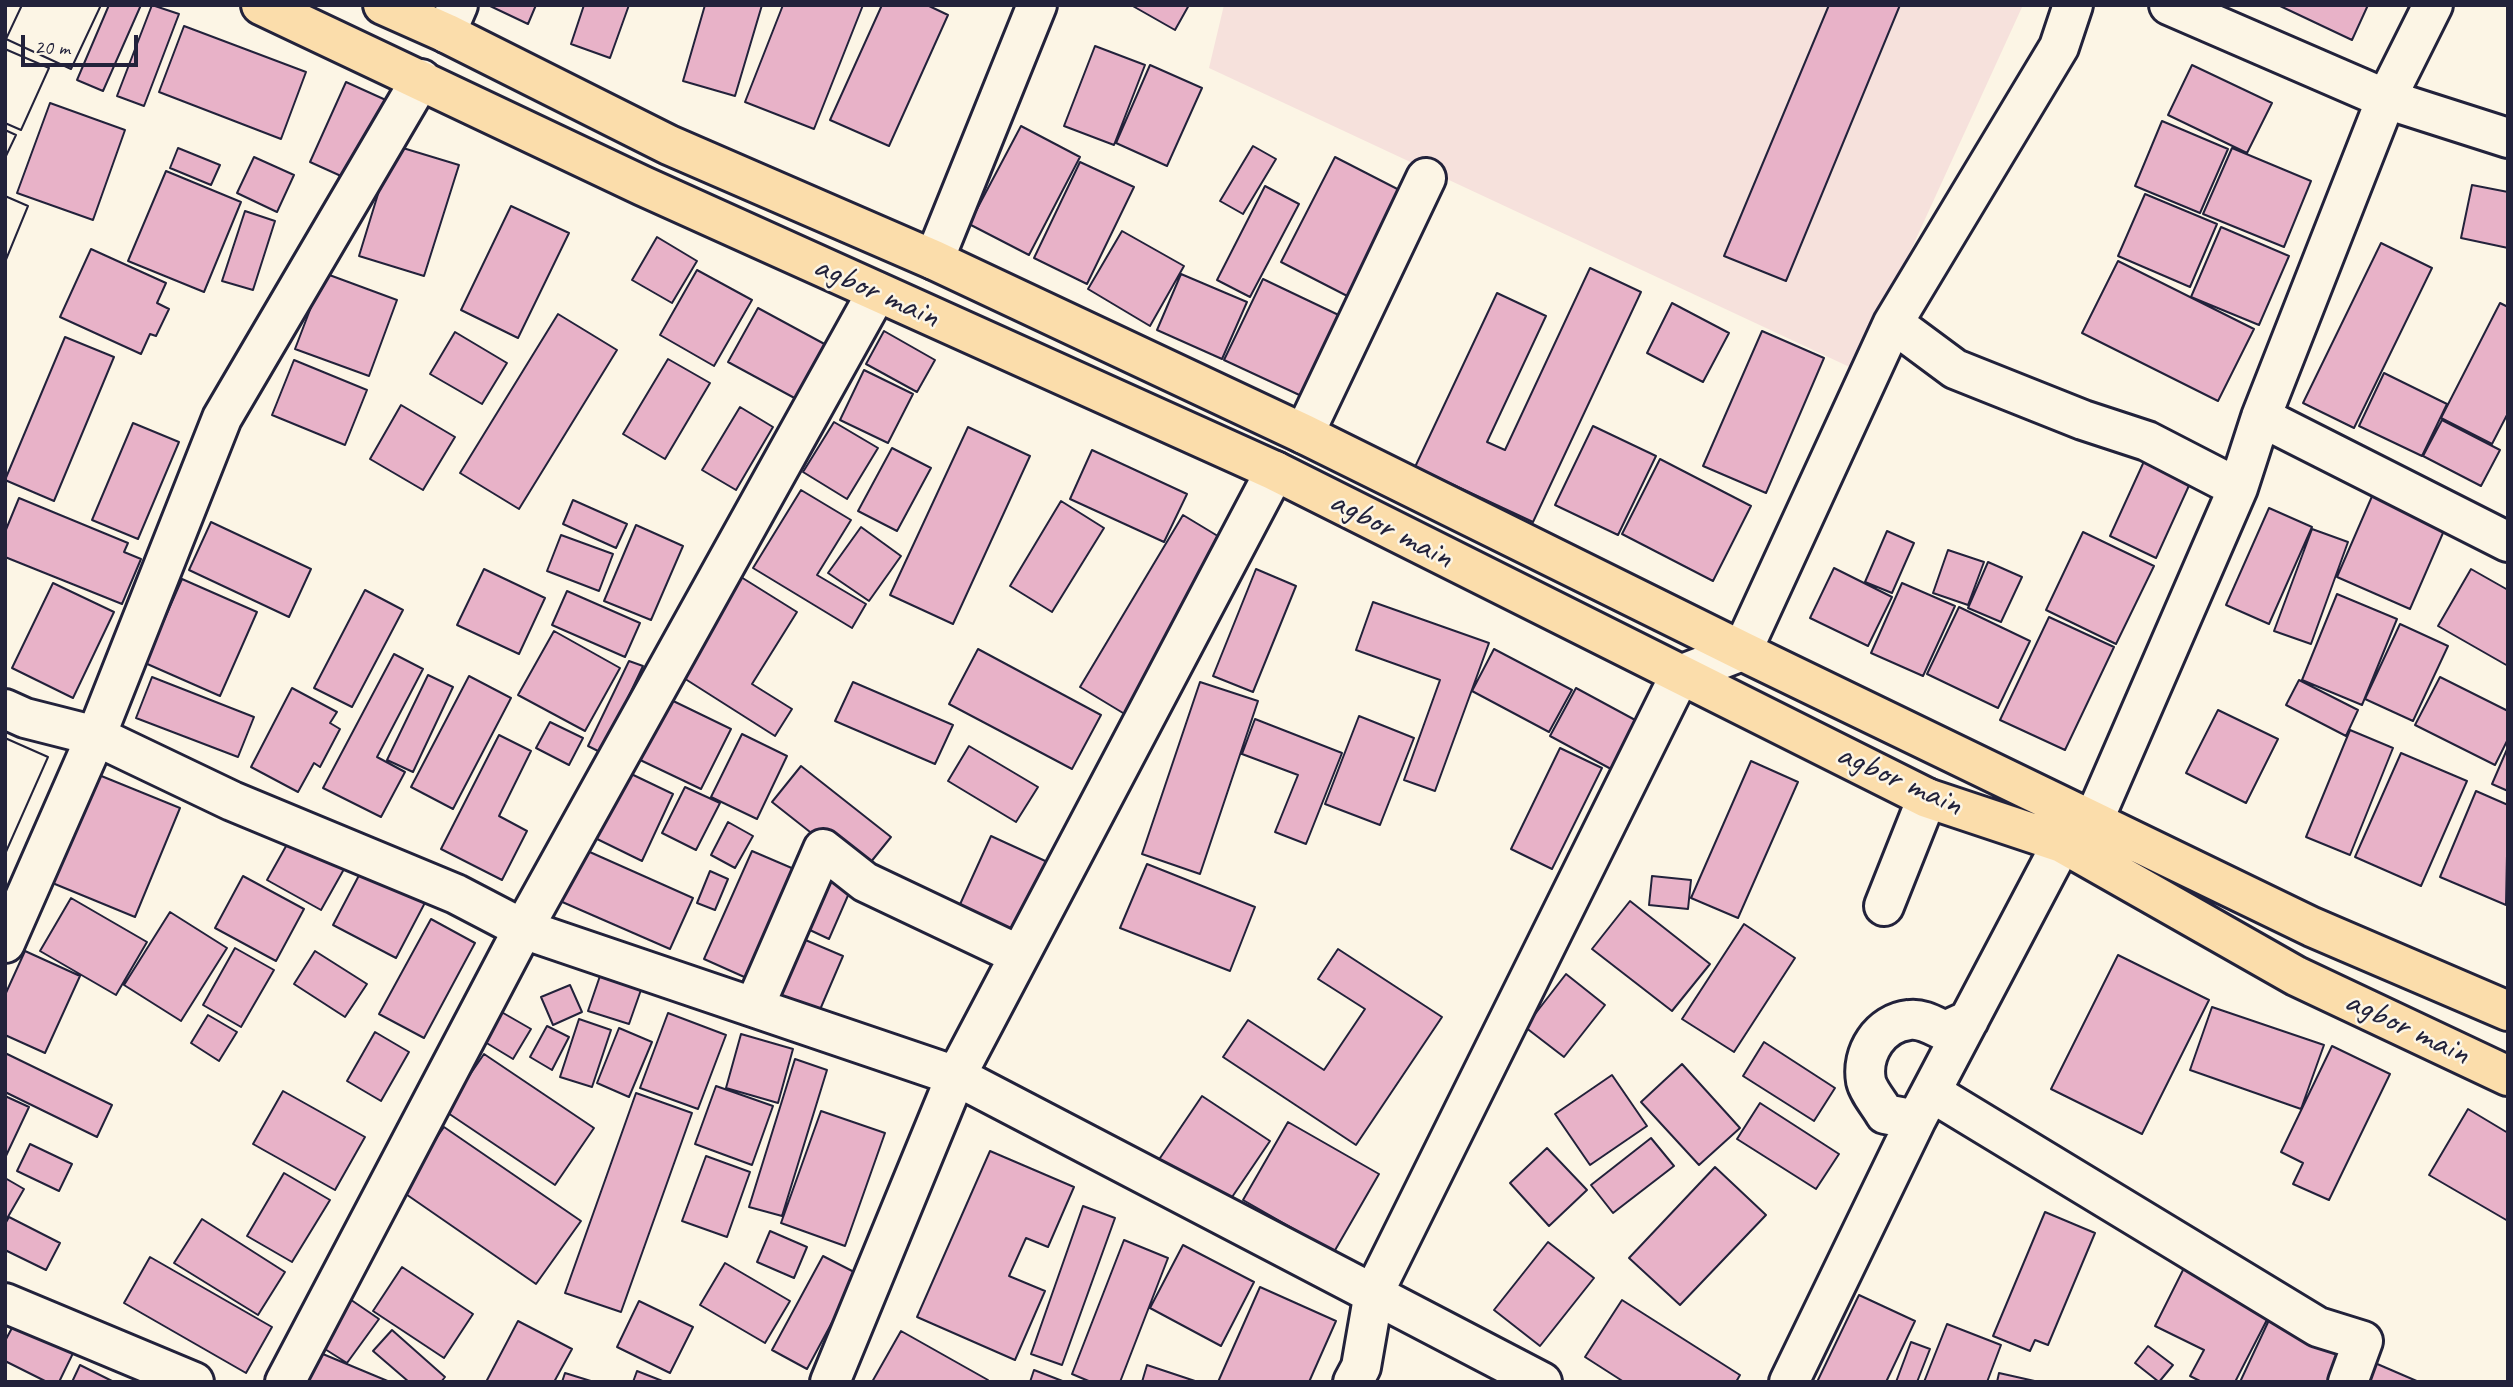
<!DOCTYPE html>
<style>
body{margin:0}
#map{position:relative;width:2513px;height:1387px;overflow:hidden;background:#fcf5e5;font-family:Caveat,sans-serif}
canvas{display:block}
.frame{position:absolute;inset:0;border:7px solid #22223b;pointer-events:none}
.scale{position:absolute;left:21px;top:35px;width:117px;height:32px;box-sizing:border-box;border:4px solid #22223b;border-top:0;padding-left:9px;font-size:21px;line-height:24px;white-space:nowrap;color:#22223b;-webkit-text-stroke:5px #fcf5e5;paint-order:stroke}
</style>
<div id="map">
<canvas width="2513" height="1387"></canvas>
<div class="frame"></div>
<div class="scale">20 m</div>
</div>
<script>
const ctx = document.querySelector('canvas').getContext('2d');
ctx.lineJoin = 'round';
function fillPath(path, color) { ctx.fillStyle = color; ctx.fill(path, 'evenodd'); }
function strokePath(path, color, width, dash) { ctx.strokeStyle = color; ctx.lineWidth = width; ctx.lineCap = dash ? 'butt' : 'round'; ctx.setLineDash(dash || []); ctx.stroke(path); }
function write(font, color, halo, rows, align = 'center') {
  ctx.font = font + ' Caveat,sans-serif'; ctx.lineWidth = 5; ctx.setLineDash([]); ctx.textBaseline = 'middle'; ctx.strokeStyle = halo; ctx.fillStyle = color; for (const [text, x, y, turn = 0] of rows) {
    ctx.save(); ctx.translate(x, y); ctx.rotate((+turn || 0) * Math.PI / 180); ctx.textAlign = isNaN(turn) ? turn : align; if (halo) ctx.strokeText(text, 0, 0); ctx.fillText(text, 0, 0); ctx.restore();
  }
}
const built = new Path2D(`
 M1224 5H2023L1856 370 1209 68Z`);
const building = new Path2D(`
 M22 5H101L71 69 6 39Z
 M22 5H101L71 69 6 39Z
 M109 5H141L103 91 77 80Z
 M152 5 179 14 144 106 117 96Z
 M488 5H536L528 24Z
 M584 5H629L610 58 571 44Z
 M705 5H762L735 96 683 81Z
 M783 5H863L814 129 745 102Z
 M882 5H927L948 15 889 146 830 120Z
 M1131 5H1189L1175 30Z
 M1829 5H1900L1786 281 1724 256Z
 M2278 5H2368L2352 40Z
 M184 26 306 72 281 139 159 92Z
 M1095 46 1145 65 1114 145 1064 126Z
 M5 49 49 68 21 130 5 123Z
 M5 49 49 68 21 130 5 123Z
 M1150 65 1202 88 1167 166 1116 143Z
 M2192 65 2272 103 2247 153 2168 115Z
 M346 82 388 101 352 181 310 162Z
 M50 103 125 130 93 220 17 193Z
 M2162 121 2228 149 2200 213 2135 186Z
 M1021 126 1080 157 1029 255 969 224Z
 M5 130 16 135 5 158Z
 M5 130 16 135 5 158Z
 M393 145 459 165 424 276 359 256Z
 M1253 146 1276 159 1243 214 1220 201Z
 M178 148 220 165 211 185 170 168Z
 M2232 148 2311 181 2284 247 2203 214Z
 M254 157 294 175 277 212 237 193Z
 M1335 157 1411 196 1357 301 1281 262Z
 M1080 162 1134 187 1087 284 1034 258Z
 M166 171 241 202 204 292 128 261Z
 M2472 185 2508 192V248L2461 238Z
 M1265 186 1299 204 1250 297 1217 280Z
 M2145 194 2217 224 2190 287 2118 256Z
 M5 196 28 206 5 262Z
 M5 196 28 206 5 262Z
 M511 206 569 233 518 338 461 310Z
 M245 211 275 221 253 290 222 281Z
 M2221 227 2289 256 2259 325 2191 297Z
 M1122 231 1184 266 1150 326 1088 289Z
 M657 237 697 261 672 303 632 280Z
 M2381 243 2432 268 2354 428 2303 403Z
 M91 249 166 283 157 303 169 309 156 336 150 334 141 354 60 317Z
 M2118 261 2254 329 2218 401 2082 333Z
 M1590 268 1641 292 1533 522 1415 467 1497 293 1546 316 1487 442 1505 450Z
 M697 270 752 300 714 366 660 335Z
 M324 273 397 300 369 376 295 349Z
 M1181 274 1247 302 1222 359 1157 330Z
 M1263 279 1347 319 1308 399 1224 360Z
 M1672 303 1729 333 1703 382 1647 353Z
 M2500 303 2508 307V413L2492 444 2441 418Z
 M758 308 830 347 800 401 728 362Z
 M558 314 617 350 519 509 460 473Z
 M884 331 935 360 917 392 866 364Z
 M1762 331 1824 358 1766 493 1703 466Z
 M455 332 507 363 482 404 430 374Z
 M65 337 114 357 54 501 5 480Z
 M668 359 710 383 665 459 623 434Z
 M294 360 367 390 345 445 272 415Z
 M864 370 913 394 888 443 840 420Z
 M2384 373 2447 404 2422 456 2359 426Z
 M401 405 455 437 423 490 370 459Z
 M740 407 773 427 736 490 702 470Z
 M2442 420 2500 450 2481 486 2423 456Z
 M834 422 878 448 847 499 803 472Z
 M133 423 179 442 138 539 92 520Z
 M1593 426 1656 456 1618 535 1555 505Z
 M968 427 1030 456 953 624 890 595Z
 M892 448 931 468 897 531 858 511Z
 M1092 450 1187 494 1164 542 1070 499Z
 M2146 457 2192 479 2156 558 2110 536Z
 M1660 459 1751 506 1713 581 1622 534Z
 M801 490 851 520 817 575 866 604 852 628 753 568Z
 M2373 494 2446 526 2410 609 2337 577Z
 M19 498 128 543 124 552 141 559 122 604 5 557V532Z
 M573 500 627 524 616 548 563 524Z
 M1061 501 1104 528 1052 612 1010 586Z
 M2269 508 2312 527 2269 624 2226 605Z
 M1183 515 1231 544 1128 716 1080 687Z
 M211 522 311 569 289 617 189 570Z
 M636 525 683 546 651 620 604 601Z
 M861 527 901 556 869 601 828 573Z
 M2312 529 2348 542 2311 644 2274 631Z
 M1887 531 1914 543 1892 593 1865 582Z
 M2083 532 2154 566 2116 644 2046 610Z
 M561 535 613 554 599 591 547 571Z
 M1948 550 1984 562 1968 605 1933 593Z
 M1988 562 2022 577 2001 622 1968 608Z
 M1834 568 1892 597 1868 646 1810 618Z
 M484 569 545 598 519 654 457 625Z
 M1256 569 1296 586 1253 692 1213 676Z
 M2471 569 2508 590V666L2438 626Z
 M741 577 797 612 752 684 792 709 775 736 679 675Z
 M182 579 257 612 220 696 145 663Z
 M53 583 114 612 73 698 12 668Z
 M1902 583 1955 606 1923 676 1871 653Z
 M365 590 403 610 352 707 314 688Z
 M567 591 640 623 625 657 552 625Z
 M2337 594 2397 619 2362 705 2302 680Z
 M1373 602 1489 643 1435 791 1404 780 1440 680 1356 650Z
 M1959 607 2030 641 1998 708 1927 674Z
 M2049 617 2114 647 2065 750 2000 720Z
 M2400 624 2448 646 2413 721 2365 699Z
 M554 631 620 668 585 731 518 695Z
 M978 649 1101 715 1072 769 949 704Z
 M1494 649 1572 690 1549 732 1472 691Z
 M394 654 423 669 377 757 405 772 381 817 323 788Z
 M629 661 643 666 602 753 588 746Z
 M428 675 453 687 413 772 387 760Z
 M469 676 511 698 453 809 411 787Z
 M152 677 254 717 238 757 136 718Z
 M2440 677 2508 711V739L2495 765 2415 725Z
 M2299 680 2358 710 2346 736 2286 705Z
 M853 682 953 725 935 764 835 721Z
 M1200 682 1258 701 1200 874 1142 854Z
 M292 688 337 712 330 723 340 729 320 767 314 763 298 792 251 767Z
 M1576 688 1637 721 1611 769 1550 736Z
 M665 697 731 729 701 789 636 758Z
 M2218 710 2278 739 2246 803 2186 773Z
 M1359 716 1414 738 1380 825 1325 804Z
 M1255 719 1342 753 1306 844 1275 832 1298 775 1242 754Z
 M550 722 583 738 569 765 536 748Z
 M2350 730 2393 748 2350 855 2306 837Z
 M742 734 787 756 757 819 711 797Z
 M499 735 531 751 499 816 527 831 502 880 441 849Z
 M5 738 48 757 5 854Z
 M5 738 48 757 5 854Z
 M969 746 1038 787 1016 822 948 781Z
 M2508 747V791L2492 784Z
 M1560 748 1602 768 1552 869 1511 849Z
 M2401 753 2467 781 2421 886 2355 857Z
 M1751 761 1798 782 1738 918 1691 898Z
 M801 766 891 837 862 873 772 802Z
 M625 771 673 794 642 861 593 837Z
 M94 773 180 808 135 917 50 882Z
 M685 787 720 803 696 850 662 833Z
 M2476 791 2508 805 2506 905 2440 877Z
 M728 822 753 836 735 868 711 855Z
 M294 832 348 862 321 910 267 880Z
 M991 836 1054 865 1019 940 957 911Z
 M583 849 693 898 670 949 560 901Z
 M752 851 808 875 760 984 704 959Z
 M366 862 429 895 396 958 333 925Z
 M1147 864 1255 907 1230 971 1120 928Z
 M818 870 853 884 829 939 795 923Z
 M710 871 728 879 715 910 697 903Z
 M243 876 304 909 276 961 215 928Z
 M1652 876 1691 880 1688 909 1649 905Z
 M71 898 147 942 116 995 40 951Z
 M1630 901 1710 964 1672 1011 1592 949Z
 M170 912 227 948 181 1021 124 985Z
 M431 919 475 943 424 1038 379 1014Z
 M1744 924 1795 958 1734 1052 1682 1019Z
 M789 933 843 956 819 1012 765 988Z
 M235 948 274 970 241 1027 203 1005Z
 M1338 949 1442 1017 1356 1145 1223 1057 1248 1020 1324 1070 1365 1009 1318 979Z
 M25 951 80 976 45 1053 5 1035V995Z
 M315 951 367 984 345 1017 294 984Z
 M2118 955 2209 1000 2142 1134 2051 1089Z
 M601 973 642 987 629 1024 588 1011Z
 M1566 974 1605 1005 1564 1057 1525 1027Z
 M570 985 582 1012 553 1025 541 997Z
 M2212 1007 2324 1045 2301 1109 2190 1070Z
 M498 1010 531 1029 513 1059 480 1039Z
 M668 1013 726 1035 698 1109 640 1088Z
 M208 1015 237 1032 219 1061 191 1043Z
 M579 1019 611 1030 592 1087 560 1077Z
 M547 1026 569 1037 552 1070 530 1057Z
 M619 1028 652 1042 629 1097 597 1083Z
 M375 1032 409 1052 381 1101 347 1081Z
 M741 1034 793 1049 778 1103 726 1088Z
 M1764 1042 1835 1088 1814 1121 1743 1076Z
 M2332 1046 2390 1074 2329 1200 2293 1184 2303 1163 2281 1152Z
 M5 1053 112 1105 97 1137 5 1092Z
 M484 1054 594 1128 555 1185 445 1111Z
 M795 1059 827 1070 782 1216 749 1207Z
 M1682 1064 1740 1128 1699 1165 1641 1102Z
 M1612 1075 1647 1126 1590 1165 1555 1114Z
 M716 1086 773 1106 752 1165 695 1144Z
 M283 1091 365 1137 335 1190 253 1144Z
 M636 1093 692 1113 621 1312 565 1293Z
 M5 1096 29 1107 5 1158Z
 M1202 1096 1270 1141 1226 1206 1158 1161Z
 M1760 1103 1839 1154 1816 1189 1737 1139Z
 M2468 1109 2508 1133V1221L2429 1175Z
 M821 1111 885 1133 845 1246 781 1223Z
 M1288 1122 1379 1174 1334 1252 1243 1200Z
 M444 1127 581 1221 536 1284 400 1190Z
 M1651 1138 1674 1166 1613 1213 1591 1185Z
 M30 1144 72 1164 59 1191 17 1171Z
 M1547 1148 1587 1190 1549 1226 1510 1183Z
 M990 1151 1074 1187 1048 1247 1026 1238 1009 1276 1045 1291 1015 1360 917 1317Z
 M706 1156 750 1172 727 1237 682 1221Z
 M1715 1167 1766 1215 1680 1305 1629 1258Z
 M284 1173 330 1200 292 1262 247 1236Z
 M5 1178 24 1189 5 1222Z
 M1083 1206 1115 1218 1062 1365 1031 1354Z
 M2045 1212 2095 1233 2048 1345 2035 1340 2030 1351 1993 1336Z
 M9 1217 60 1243 46 1270 5 1250V1224Z
 M202 1219 285 1272 258 1315 174 1263Z
 M770 1231 807 1247 794 1278 757 1262Z
 M1124 1240 1168 1258 1120 1382H1091L1072 1374Z
 M1548 1242 1594 1278 1540 1346 1494 1310Z
 M1183 1245 1254 1282 1221 1346 1150 1308Z
 M823 1256 858 1274 807 1369 772 1350Z
 M150 1257 272 1327 246 1373 124 1303Z
 M725 1263 790 1301 765 1343 700 1305Z
 M2186 1264 2273 1308 2235 1382H2202L2190 1376 2204 1350 2155 1326Z
 M402 1267 473 1314 444 1358 373 1311Z
 M1260 1287 1336 1321 1309 1382H1218Z
 M341 1293 379 1319 347 1363 309 1339Z
 M1859 1295 1915 1321 1886 1382H1817Z
 M1622 1300 1740 1375 1736 1382H1624L1585 1357Z
 M639 1301 693 1327 670 1373 617 1347Z
 M19 1315 77 1345 59 1382H47L5 1361V1341Z
 M2270 1318 2343 1351 2329 1382H2240Z
 M518 1321 572 1349 554 1382H486Z
 M1947 1324 2001 1345 1987 1382H1924Z
 M392 1330 445 1377 441 1382H409L373 1351Z
 M901 1331 988 1380 987 1382H872Z
 M1911 1342 1930 1349 1917 1382H1896Z
 M2148 1346 2173 1365 2159 1382 2135 1363Z
 M318 1352 390 1382H306Z
 M2368 1360 2419 1382H2358Z
 M80 1365 114 1382H72Z
 M1147 1365 1198 1382H1142Z
 M1034 1370 1065 1382H1030Z
 M637 1371 665 1382H633Z
 M565 1373 594 1382H562Z
 M1999 1373 2039 1382H1997Z`);
const minor = new Path2D(`
 M2169 5 2386 99 2508 138
 M446 33 458 5
 M934 260 1037 5
 M1893 323 1955 369 2083 420 2147 441 2238 488
 M2261 417 2508 542
 M1304 434 1426 178
 M5 709 25 718 96 736 232 801 456 894 523 929 956 1076 1542 1382
 M1884 906 1927 798
 M5 943 96 736 222 418 421 79
 M755 1005 823 849 865 882 1019 955
 M1931 1092 2318 1327 2363 1341 2348 1382
 M1916 1120 1885 1114C1880 1105 1868 1091 1866 1081 1861 1053 1880 1023 1909 1020 1922 1018 1934 1026 1945 1031L1969 1020
 M5 1303 194 1382
 M285 1382 523 929 877 292
 M830 1382 956 1076 1275 471
 M1353 1382 1361 1367 1374 1292 1680 675 1742 651 1893 323 2059 47 2073 5
 M1789 1382 1916 1120 2062 843 2094 819 2238 488 2261 417 2386 99 2433 5`);
const major = new Path2D(`
 M261 5 643 186 1275 471 1927 798 2062 843 2296 976 2508 1076
 M383 5 446 33 669 145 934 260 1304 434 1742 651 2312 927 2508 1011`);
const streetNames = [
 ["agbor main",876,292,24],
 ["agbor main",1391,530,27],
 ["agbor main",1899,780,24],
 ["agbor main",2407,1028,25]
];
fillPath(built, '#f6e1dc');
fillPath(building, '#e8b2c8');
strokePath(building, '#22223b', 2);
strokePath(minor, '#22223b', 44);
strokePath(major, '#22223b', 44);
strokePath(minor, '#fcf5e5', 38);
strokePath(major, '#fbddab', 38);
write('35px', '#22223b', '#fcf5e5', streetNames);
</script>
